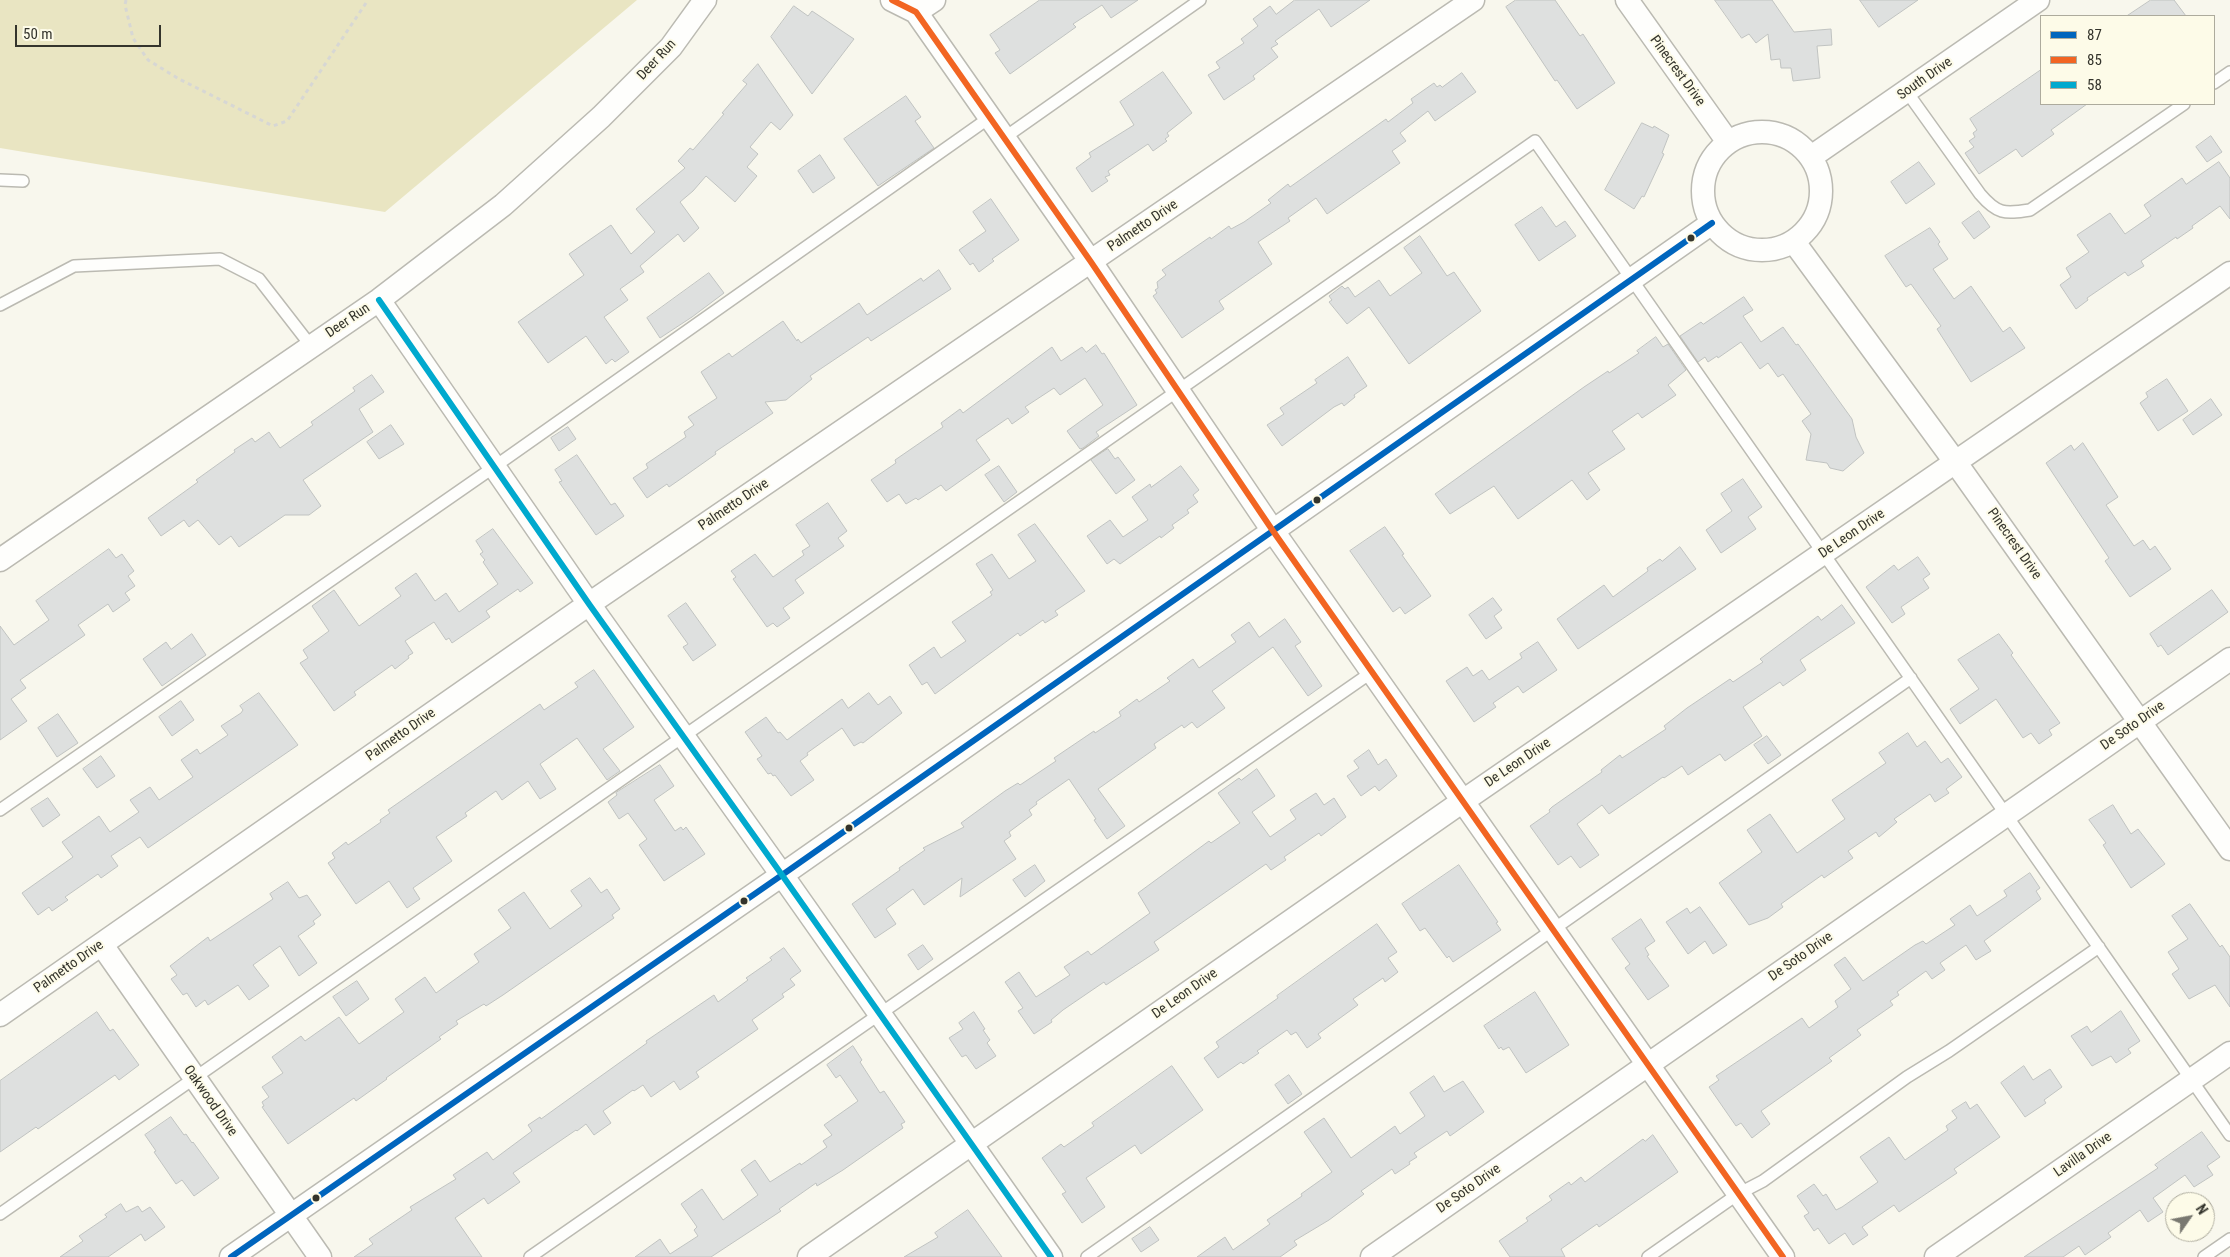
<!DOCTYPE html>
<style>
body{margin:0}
#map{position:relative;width:2230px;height:1257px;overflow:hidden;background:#f8f7ed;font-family:"Roboto Condensed",sans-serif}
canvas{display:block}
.legend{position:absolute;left:2040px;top:15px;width:175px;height:90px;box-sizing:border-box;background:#fdfbe8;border:1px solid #adab9d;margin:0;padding:6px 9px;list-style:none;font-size:15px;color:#34342c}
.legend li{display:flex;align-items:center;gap:10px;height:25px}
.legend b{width:25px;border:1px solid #adab9d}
.north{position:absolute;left:2165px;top:1192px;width:50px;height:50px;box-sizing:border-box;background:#fdfbe8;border:1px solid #adab9d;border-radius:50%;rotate:57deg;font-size:14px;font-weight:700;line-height:20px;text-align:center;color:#34342c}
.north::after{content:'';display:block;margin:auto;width:18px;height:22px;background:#797870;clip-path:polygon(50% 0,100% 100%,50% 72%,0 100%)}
.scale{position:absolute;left:15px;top:25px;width:146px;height:22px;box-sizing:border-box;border:2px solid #34342c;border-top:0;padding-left:6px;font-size:15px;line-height:18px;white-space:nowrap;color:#34342c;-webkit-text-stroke:4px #fdfbe8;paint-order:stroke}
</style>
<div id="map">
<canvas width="2230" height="1257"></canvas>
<ul class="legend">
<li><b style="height:6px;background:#0065bd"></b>87</li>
<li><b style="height:6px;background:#f26522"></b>85</li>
<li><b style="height:6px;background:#00a9ce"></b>58</li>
</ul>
<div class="north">N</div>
<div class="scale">50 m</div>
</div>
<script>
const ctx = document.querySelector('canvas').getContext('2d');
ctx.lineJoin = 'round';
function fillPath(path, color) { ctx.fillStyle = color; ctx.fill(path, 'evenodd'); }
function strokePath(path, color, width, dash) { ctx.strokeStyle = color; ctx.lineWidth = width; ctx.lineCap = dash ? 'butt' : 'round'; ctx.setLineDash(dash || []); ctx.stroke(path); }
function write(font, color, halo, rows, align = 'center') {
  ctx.font = font + ' "Roboto Condensed",sans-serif'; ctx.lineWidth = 4; ctx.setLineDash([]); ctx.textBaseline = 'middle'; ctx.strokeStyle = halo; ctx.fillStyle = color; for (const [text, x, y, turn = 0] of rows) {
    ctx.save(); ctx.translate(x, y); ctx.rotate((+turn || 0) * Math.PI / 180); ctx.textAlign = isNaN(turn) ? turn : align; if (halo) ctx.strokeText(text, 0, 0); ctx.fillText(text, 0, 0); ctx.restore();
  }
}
const green = new Path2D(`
 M0 0H637L385 212 0 148Z`);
const building = new Path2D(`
 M1040 0H1138L1111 18 1102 5 1073 24 1076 27 1010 74 995 53 1000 50 990 35Z
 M1295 0H1370L1331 27 1319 9 1275 41 1278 44 1271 48 1278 57 1253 76 1255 79 1224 100 1208 75 1220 68 1216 62 1244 43 1241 39 1258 26 1253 19 1270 6 1276 14Z
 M1516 0H1555L1580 36 1583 34 1615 83 1577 109 1557 80 1555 81 1506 7Z
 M1715 0H1772L1794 32 1831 29 1832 45 1817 46 1820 78 1793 81 1791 68H1781L1780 59 1771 60 1768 34 1756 43 1749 34 1742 38Z
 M1860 0H1918L1879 27Z
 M2151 0H2174L2186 16H2127Z
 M794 6 808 16 812 11 854 39 812 94 771 37Z
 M758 64 793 115 780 130 771 122 750 147 758 154 747 167 757 176 735 202 706 176 693 191 680 202 699 228 684 242 678 234 640 266 644 272 620 289 628 300 604 317 629 352 615 362 612 359 606 364 586 336 548 363 518 322 584 275 569 254 611 225 631 254 655 232 636 209 685 168 678 161 690 148 693 150 724 114 722 113 747 84 743 81Z
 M2041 70V104H2087L2051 130 2054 134 2022 157 2016 149 1979 174 1965 153 1974 147 1969 141 1975 137 1973 133 1977 130 1970 119Z
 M1163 72 1192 113 1167 133 1169 136 1165 139 1167 141 1153 151 1148 144 1108 171 1110 175 1105 177 1108 181 1092 192 1076 168 1091 157 1089 153 1134 125 1120 102Z
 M1462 73 1476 92 1435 121 1428 111 1400 133 1406 141 1392 151 1400 163 1327 214 1316 198 1288 218 1290 221 1258 242 1272 264 1219 301 1224 309 1182 338 1153 296 1157 293 1155 290 1158 288 1157 282 1166 275 1162 270 1210 237 1211 239 1229 226 1231 229 1244 222 1271 203 1268 200 1288 184 1290 187 1386 119 1388 122 1413 103 1411 99 1434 83 1437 87 1440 85 1442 87Z
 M906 96 921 117 915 121 934 148 878 186 844 139Z
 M1642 123 1653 128 1654 126 1669 135 1662 153 1664 154 1644 197 1642 196 1634 209 1605 190Z
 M2211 136 2222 152 2207 162 2196 147Z
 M820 155 835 178 813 193 798 171Z
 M1919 162 1935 184 1906 204 1891 182Z
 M2219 162 2230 178V219L2220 206 2192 226 2193 228 2177 239 2176 237 2141 261 2144 266 2128 276 2125 272 2087 298 2088 300 2076 309 2060 285 2071 277 2066 268 2089 252 2077 235 2110 213 2125 234 2151 216 2144 205 2182 178 2186 184Z
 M991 199 1019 240 992 259 994 261 979 272 973 263 970 265 959 250 986 231 973 212Z
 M1542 207 1556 227 1565 221 1576 236 1539 261 1515 225Z
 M1979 211 1990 227 1974 239 1962 223Z
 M1930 228 1940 242 1938 244 1948 259 1933 269 1954 299 1971 286 2003 332 2010 327 2025 348 1971 382 1937 329 1941 326 1911 284 1906 287 1885 256Z
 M1420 236 1447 276 1454 272 1481 311 1409 364 1369 307 1347 324 1329 302 1332 300 1329 296 1342 286 1345 289 1348 287 1355 297 1379 280 1390 296 1422 273 1404 248Z
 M939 270 951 289 871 341 868 337 810 376 812 379 786 400 765 402 773 413 715 452 716 454 682 478 669 487 667 484 647 498 633 478 648 468 646 464 686 437 684 432 694 425 688 417 717 398 701 372 729 353 732 357 783 321 797 341 798 339 801 343 859 303 867 315 921 278 923 281Z
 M709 273 724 293 692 317 660 338 647 318Z
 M1744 297 1753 310 1743 316 1761 342 1783 327 1796 345 1798 344 1852 419 1856 437 1864 453 1843 471 1830 468 1827 463 1806 460 1811 434 1802 421 1811 414 1783 374 1778 377 1768 363 1760 369 1741 342 1718 358 1717 356 1708 362 1705 357 1698 362 1680 336 1701 322 1703 324Z
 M1656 337 1663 347 1668 344 1686 370 1668 385 1676 395 1642 418 1638 413 1612 431 1625 449 1588 473 1600 490 1587 500 1572 480 1518 519 1494 486 1450 514 1435 494 1584 387 1608 371 1609 373 1639 353 1637 351Z
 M1096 345 1102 354 1104 353 1137 405 1096 432 1099 436 1083 448 1080 449 1067 431 1103 405 1085 378 1060 395 1054 388 1025 407 1029 412 1012 424 1008 418 976 440 990 460 946 491 941 485 918 500 916 498 906 504 899 494 887 502 871 480 896 463 895 460 943 427 941 423 960 409 963 413 1052 347 1061 361 1082 347 1086 352Z
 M1348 357 1367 386 1354 395 1355 397 1344 406 1342 403 1334 407 1282 446 1267 425 1284 414 1280 408 1317 383 1315 380Z
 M372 375 384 392 359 409 373 432 303 480 321 506 309 515H285L239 547 231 536 219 545 198 520 189 527 184 520 161 536 148 518 198 482 196 480 235 452 234 450 252 438 255 442 269 432 280 448 313 425 311 422 355 391 353 388Z
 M2167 379 2188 411 2158 431 2140 403 2148 397 2146 393Z
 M2211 399 2222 415 2193 435 2183 420Z
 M391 425 404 444 379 459 367 442Z
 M568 427 576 439 559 451 551 438Z
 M2083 443 2118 497 2106 505 2134 546 2143 540 2150 550 2155 546 2171 569 2130 597 2105 561 2109 558 2046 463 2071 445 2074 450Z
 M1108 449 1115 459 1118 457 1135 480 1116 494 1091 460Z
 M577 455 611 505 615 503 624 516 596 535 559 482 562 481 555 470Z
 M999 466 1017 492 1004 502 985 475Z
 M1181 466 1199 490 1193 495 1198 502 1187 510 1189 513 1172 525 1174 528 1161 538 1160 536 1120 564 1114 559 1107 564 1087 536 1110 520 1123 537 1148 520 1132 497 1150 484 1151 487Z
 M1743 479 1762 507 1748 517 1756 529 1721 553 1706 530 1732 511 1721 494Z
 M828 503 847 531 838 538 844 546 795 580 804 593 783 608 790 618 777 627 773 623 767 627 733 579 736 577 731 571 755 554 773 577 804 555 802 551 810 546 796 525Z
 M1035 524 1085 591 1055 611 1058 615 1045 623 1043 620 1020 636 1018 633 935 694 927 682 922 685 909 665 934 647 941 658 966 641 952 622 992 595 990 592 993 590 976 564 992 554 1009 579 1036 561 1018 535Z
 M1385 527 1404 554 1402 555 1431 596 1405 614 1400 607 1393 612 1350 551Z
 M493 529 533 583 520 592 518 589 486 611 490 617 452 643 449 638 446 640 434 622 405 641 413 653 408 656 409 658 395 669 392 665 354 692 356 695 334 711 300 663 308 658 303 650 329 631 312 606 334 590 359 626 401 596 395 588 416 573 435 601 446 593 459 612 498 584 483 562 485 560 480 554 483 552 476 541Z
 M1680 547 1696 569 1578 649 1557 619 1604 585 1613 597 1648 571 1647 568 1660 559 1662 561Z
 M109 549 116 558 122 554 134 571 128 576 135 586 125 593 130 600 113 612 108 604 78 625 85 635 20 680 26 688 11 699 27 721 0 740V626L14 645 49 620 36 601Z
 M1918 557 1930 574 1923 579 1929 588 1901 607 1905 614 1892 623 1866 587 1894 565 1898 570Z
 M2212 590 2228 612 2168 655 2161 645 2158 647 2150 634Z
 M1493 598 1502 610 1494 616 1502 628 1486 639 1469 615Z
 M686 603 716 645 693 661 683 647 688 644 668 616Z
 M1842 605 1855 623 1800 660 1806 670 1783 686 1780 682 1743 707 1762 736 1725 761 1720 754 1688 775 1682 766 1664 778 1663 777 1609 814 1602 805 1577 824 1599 855 1580 868 1571 856 1558 865 1530 826 1550 812 1549 810 1552 807 1602 772 1601 770 1620 755 1622 758 1666 729 1664 726 1687 708 1730 679 1733 682 1763 662 1760 659 1818 616 1821 620Z
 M1285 619 1301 642 1295 646 1322 686 1308 696 1273 647 1212 691 1225 708 1197 728 1192 722 1184 728 1182 725 1154 744 1156 748 1098 789 1125 826 1107 839 1094 820 1096 819 1069 779 1036 802 1037 804 1029 810 1032 815 1009 832 1011 836 1004 841 1016 859 960 897 962 878 924 905 913 889 886 909 896 924 875 938 852 904 900 870 899 868 925 850 923 848 964 827 961 823 1005 791 1018 783 1020 785 1056 761 1054 758 1094 731 1095 733 1121 716 1119 712 1137 699 1139 702 1170 681 1167 678 1193 659 1199 668 1236 642 1231 635 1249 622 1259 637Z
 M192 634 206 655 162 686 143 659 166 642 171 649Z
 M1999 634 2013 653 2011 655 2060 723 2049 730 2052 735 2039 744 2031 733 2023 738 1996 699 1960 724 1950 709 1979 689 1958 660Z
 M1538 642 1557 670 1523 693 1518 686 1493 703 1496 707 1474 722 1446 681 1467 667 1473 676 1482 670 1489 680 1522 658 1520 654Z
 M594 670 634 727 603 749 620 771 607 780 577 738 540 764 556 789 540 799 528 781 502 800 496 791 465 813 467 816 436 837 452 861 413 888 420 899 407 908 389 881 356 904 328 863 335 858 332 853 346 842 348 845 381 822 380 820 390 813 388 810 540 704 544 710 578 687 575 683Z
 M259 693 298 745 148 848 140 837 111 856 118 866 101 878 98 874 65 897 68 900 52 911 49 907 38 915 22 893 73 857 62 842 99 816 110 832 139 812 130 800 150 787 159 800 193 777 181 760 197 749 200 754 228 735 221 726 241 713 243 710 240 706Z
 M869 693 878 705 890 696 902 713 863 743 861 742 854 746 842 728 807 753 808 755 800 761 814 780 791 796 775 775 773 776 771 773 768 774 757 759 762 756 745 732 766 717 778 733 780 732 787 740 842 699 848 708Z
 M181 701 194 720 172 736 159 717Z
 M58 714 78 743 57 757 38 728Z
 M1908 733 1917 747 1925 741 1941 763 1948 758 1962 777 1946 789 1949 793 1935 802 1930 794 1894 819 1897 822 1879 837 1876 832 1848 851 1853 858 1824 878 1822 875 1781 904 1783 907 1768 918 1749 925 1719 883 1762 852 1747 830 1770 814 1797 853 1845 819 1832 800 1886 763 1879 753Z
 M1767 736 1781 755 1768 764 1754 745Z
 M1369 750 1378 765 1386 759 1397 776 1379 791 1375 786 1361 796 1347 776 1359 768 1354 761Z
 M101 756 115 776 97 788 83 769Z
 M660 765 674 786 654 800 675 831 681 827 683 830 686 827 705 854 664 881 639 845 647 839 628 813 619 819 608 802 617 795 616 793Z
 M1257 769 1275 796 1252 812 1270 837 1296 819 1290 810 1316 793 1324 805 1334 798 1346 817 1321 836 1319 833 1284 857 1286 860 1271 870 1266 864 1154 942 1159 950 1106 985 1104 982 1063 1010 1051 1020 1052 1022 1034 1034 1018 1011 1023 1008 1005 982 1019 972 1036 997 1070 975 1064 967 1088 951 1091 955 1150 913 1138 893 1209 841 1211 843 1240 823 1218 793 1239 778 1241 780Z
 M48 798 60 815 43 827 31 809Z
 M2113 805 2131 834 2138 829 2165 864 2131 888 2103 845 2106 843 2089 820Z
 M1035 865 1045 881 1025 897 1013 880Z
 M1459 865 1498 922 1496 923 1501 930 1453 962 1449 956 1447 958 1425 928 1420 931 1402 904Z
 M2030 873 2040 888 2036 891 2041 899 1984 941 1991 951 1976 960 1966 945 1940 963 1945 970 1932 979 1926 971 1897 992 1899 995 1890 1001 1893 1005 1857 1030 1861 1035 1829 1058 1832 1061 1761 1111 1770 1124 1752 1138 1741 1123 1736 1126 1709 1087 1719 1080 1716 1076 1802 1018 1809 1028 1838 1007 1835 1001 1851 989 1834 965 1845 957 1863 981 1915 945 1923 941 1926 944 1955 925 1950 919 1970 905 1977 916 2007 896 2004 891Z
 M590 878 601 893 607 889 620 909 612 915 614 918 503 995 486 1006 484 1004 456 1021 458 1024 439 1037 441 1039 386 1078 387 1079 356 1101 354 1098 288 1144 262 1107 264 1106 262 1102 269 1097 262 1087 283 1073 272 1057 301 1036 305 1041 339 1017 359 1044 404 1012 395 999 425 977 436 993 479 962 474 954 511 928 498 910 524 892 550 929 582 906 571 891Z
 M288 882 299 898 307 895 321 915 313 921 315 924 298 936 317 963 299 976 280 946 253 965 269 986 249 1000 238 985 208 1005 205 1000 196 1007 187 993 183 995 171 979 177 975 170 966 208 937 210 941 273 899 270 894Z
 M2190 904 2220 947 2222 945 2230 957V1007L2215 985 2189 999 2172 974 2179 969 2168 952 2188 939 2172 916Z
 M1700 907 1727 945 1713 954 1705 941 1688 954 1666 922 1687 908 1690 913Z
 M1641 919 1655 941 1645 948 1649 955 1647 956 1669 986 1648 1000 1625 968 1630 964 1612 939Z
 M1377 924 1397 952 1388 958 1398 972 1385 982 1383 978 1353 999 1358 1005 1318 1034 1321 1038 1307 1048 1296 1032 1291 1035 1287 1030 1257 1051 1259 1053 1243 1064 1241 1062 1218 1078 1204 1058 1219 1047 1216 1042 1278 998 1277 996Z
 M923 945 933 959 918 970 908 955Z
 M784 948 801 971 790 979 795 985 782 994 784 997 752 1020 758 1029 696 1072 699 1077 680 1090 674 1081 651 1097 643 1085 634 1091 633 1090 603 1111 611 1123 594 1135 586 1124 577 1131 576 1130 513 1173 520 1182 488 1204 484 1198 455 1218 482 1257H354L373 1244 369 1239 412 1210 410 1207 456 1179 453 1175 487 1152 493 1160 532 1131 528 1125 540 1117 541 1119 573 1096 647 1043 646 1041 714 995 718 1002 748 980 746 978 772 960 770 958Z
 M357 981 369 999 346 1016 333 997Z
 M1535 992 1569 1045 1526 1073 1509 1047 1503 1050 1501 1047 1499 1049 1484 1026Z
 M2121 1011 2140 1041 2128 1049 2131 1053 2116 1063 2111 1056 2092 1066 2071 1036 2087 1026 2091 1032Z
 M97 1012 110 1031 113 1029 139 1065 119 1080 115 1075 38 1129 36 1127 0 1152V1081Z
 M974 1012 985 1029 983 1030 990 1040 987 1043 996 1056 976 1069 966 1055 962 1057 949 1038 963 1029 959 1023Z
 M853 1046 862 1060 860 1062 880 1093 884 1091 905 1122 901 1124 903 1128 843 1170 817 1186 816 1183 779 1209 781 1211 711 1257H635L660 1239 670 1254 698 1236 694 1230 697 1227 681 1204 702 1189 723 1220 758 1195 741 1170 755 1160 770 1182 800 1163 801 1165 827 1147 823 1141 832 1135 824 1125 858 1101 840 1075 836 1078 827 1065Z
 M1172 1066 1203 1110 1141 1154 1135 1145 1086 1178 1105 1207 1082 1223 1062 1194 1066 1192 1042 1158 1061 1144 1064 1147 1094 1126 1092 1123Z
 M2024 1066 2033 1080 2050 1069 2062 1087 2044 1100 2046 1103 2025 1117 2001 1083Z
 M1289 1075 1302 1094 1288 1104 1275 1085Z
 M1434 1076 1444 1092 1463 1081 1484 1112 1450 1136 1447 1131 1414 1153 1417 1157 1409 1162 1410 1164 1395 1174 1392 1169 1361 1191 1364 1194 1329 1220 1294 1241 1297 1245 1280 1257H1197L1225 1237 1233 1250 1270 1224 1267 1220 1302 1196 1301 1194 1332 1172 1304 1132 1324 1118 1351 1158 1395 1126 1400 1134 1425 1116 1410 1093Z
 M1966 1102 1970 1109 1977 1104 2000 1137 1954 1169 1957 1173 1899 1212 1894 1205 1862 1227 1868 1235 1853 1245 1845 1233 1829 1244 1818 1228 1814 1231 1804 1216 1809 1213 1797 1196 1814 1184 1823 1196 1826 1194 1836 1210 1842 1207 1878 1182 1860 1157 1889 1137 1905 1160 1948 1130 1946 1126 1957 1118 1952 1111Z
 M171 1117 184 1135 186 1134 192 1143 193 1142 219 1178 194 1196 182 1180 176 1184 154 1152 156 1151 145 1135Z
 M2202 1132 2220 1157 2207 1166 2213 1175 2194 1187 2185 1175 2153 1198 2163 1212 2148 1222 2140 1210 2108 1233 2111 1237 2085 1255 2079 1246 2063 1257H2024L2158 1168 2155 1165Z
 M1653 1135 1678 1172 1599 1227 1597 1224 1561 1249 1565 1257H1510L1499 1241 1528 1221 1526 1218 1552 1200 1549 1196 1569 1182 1571 1185 1581 1177 1585 1182 1643 1139 1645 1141Z
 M121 1204 126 1212 138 1206 142 1212 150 1207 165 1227 145 1241 141 1234 108 1257H60L83 1241 79 1236 107 1217 105 1215Z
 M968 1210 1002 1257H904L938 1237 935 1233Z
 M1150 1227 1159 1240 1141 1252 1132 1239Z`);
const path = new Path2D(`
 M126 0 125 5 133 38 148 60 179 79 273 126 287 121 368 0`);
const lane = new Path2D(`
 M2214 83 2230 72
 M1907 92 1980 194C1997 214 2004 214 2030 210L2184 104
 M1004 138 1200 0
 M0 180 23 181
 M0 305 74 266 220 259 259 279 311 346
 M0 810 494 467 989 118
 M0 1214 1535 141 2230 1135
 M530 1257 1372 672
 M1087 1257 1911 678
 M1648 1257 1738 1194 1763 1181 1907 1077 1949 1051 2099 947
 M2204 1257 2230 1239`);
const street = new Path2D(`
 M892 0 916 12 1091 262 1273 531 1783 1257
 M1627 0 1728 142
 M916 12 934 0
 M1703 191a59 59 0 1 1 118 0a59 59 0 1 1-118 0Z
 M1811 157 2038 0
 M1794 242 1956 463 2230 849
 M379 300 589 604 782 875 1051 1257
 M0 560 379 300 503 205 601 117 671 47 705 0
 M102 945 320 1257
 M0 1015 589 604 1473 0
 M231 1257 782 875 1712 223
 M809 1257 1463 801 2230 273
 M1372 1257 2230 659
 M1936 1257 2230 1053`);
const bus1 = new Path2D(`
 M231 1257 782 875 1712 223`);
const bus2 = new Path2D(`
 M892 0 916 12 1091 262 1273 531 1783 1257`);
const bus3 = new Path2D(`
 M379 300 589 604 782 875 1051 1257`);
const markers = [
 [1691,238,4.5,"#34342c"],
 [1317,500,4.5,"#34342c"],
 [849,828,4.5,"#34342c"],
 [744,901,4.5,"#34342c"],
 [316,1198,4.5,"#34342c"]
];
const streetNames = [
 ["Deer Run",657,60,-47],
 ["Pinecrest Drive",1677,71,54],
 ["South Drive",1925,79,-35],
 ["Palmetto Drive",1143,226,-34],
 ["Deer Run",348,321,-34],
 ["Palmetto Drive",734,505,-34],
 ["De Leon Drive",1852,534,-34],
 ["Pinecrest Drive",2014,544,55],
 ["De Soto Drive",2133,726,-35],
 ["Palmetto Drive",401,735,-35],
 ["De Leon Drive",1518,763,-34],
 ["De Soto Drive",1801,957,-35],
 ["Palmetto Drive",69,967,-35],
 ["De Leon Drive",1185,994,-35],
 ["Oakwood Drive",210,1101,55],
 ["Lavilla Drive",2083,1155,-35],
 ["De Soto Drive",1469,1189,-35]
];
fillPath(green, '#e9e5c2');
fillPath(building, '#dee0df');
strokePath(building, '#c0c3c1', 1);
strokePath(lane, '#bbbab2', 14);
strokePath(street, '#bbbab2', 25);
strokePath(path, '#d7d7d4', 3, [4, 4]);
strokePath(lane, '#fefefc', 11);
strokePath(street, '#fefefc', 22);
strokePath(bus1, '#0065bd', 6);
strokePath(bus2, '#f26522', 6);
strokePath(bus3, '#00a9ce', 6);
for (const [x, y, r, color] of markers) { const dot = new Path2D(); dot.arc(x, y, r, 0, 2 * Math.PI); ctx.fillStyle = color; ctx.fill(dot); strokePath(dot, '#fdfbe8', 2); }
write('14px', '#34342c', '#fdfbe8', streetNames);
</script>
